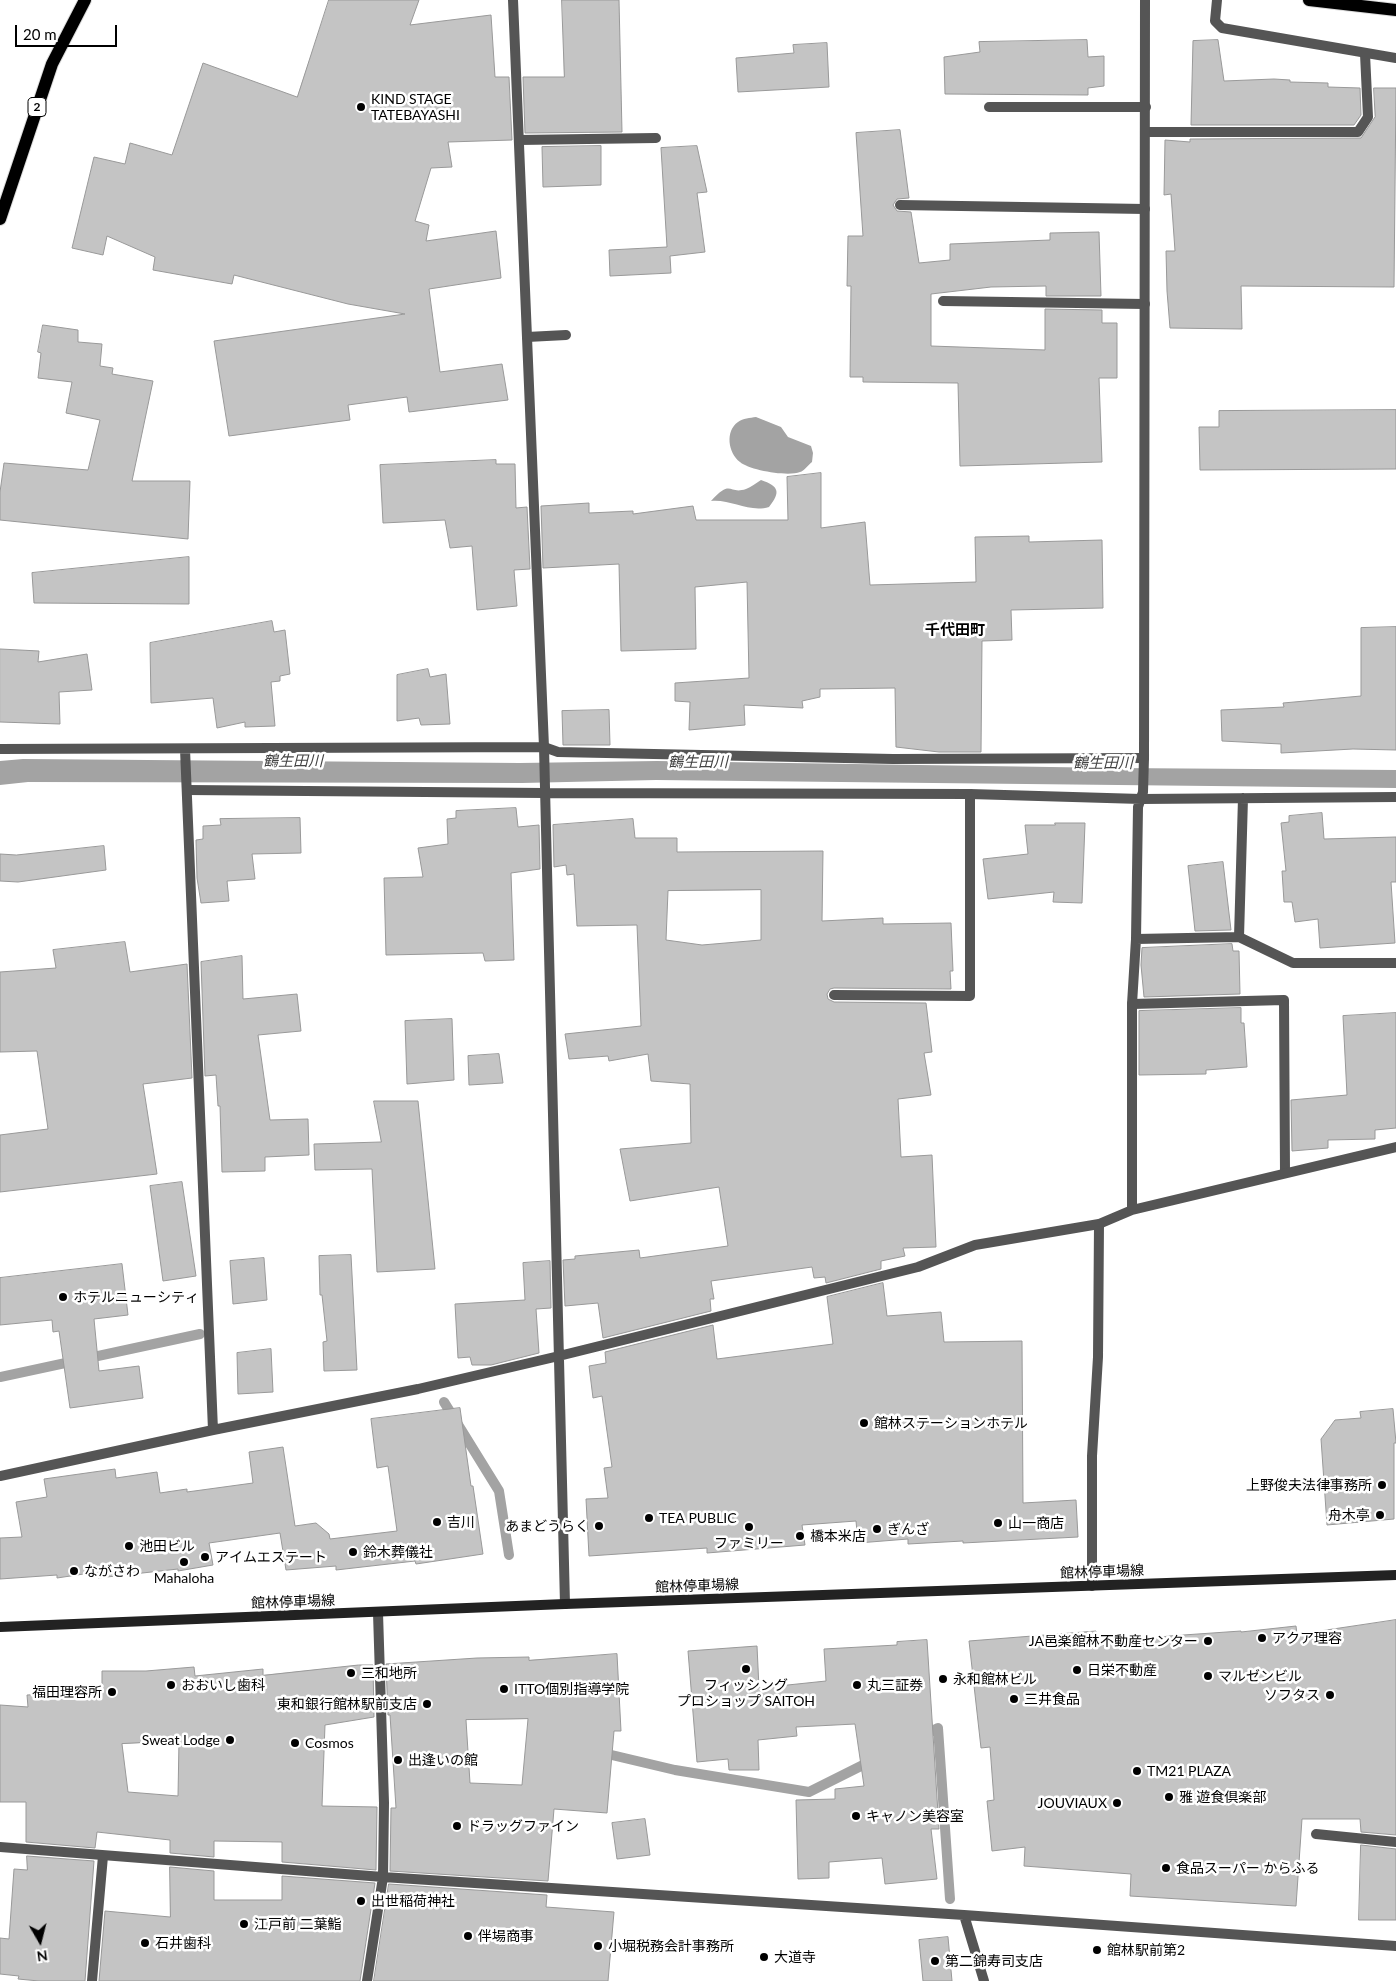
<!DOCTYPE html>
<meta charset="utf-8">
<style>
body{margin:0}
#map{position:relative;width:1396px;height:1981px;overflow:hidden;background:#fff;font-family:Lato,sans-serif}
canvas{display:block}
.north{position:absolute;left:15px;top:1916px;width:50px;height:50px;-webkit-text-stroke:4px #fff;paint-order:stroke;rotate:172deg;font-size:14px;font-weight:700;line-height:20px;text-align:center;color:#000}
.north::after{content:'';display:block;margin:auto;width:18px;height:22px;background:#000;clip-path:polygon(50% 0,100% 100%,50% 72%,0 100%)}
.scale{position:absolute;left:15px;top:25px;width:102px;height:22px;box-sizing:border-box;border:2px solid #000;border-top:0;padding-left:6px;font-size:15px;line-height:18px;white-space:nowrap;color:#000;-webkit-text-stroke:4px #fff;paint-order:stroke}
</style>
<div id="map">
<canvas width="1396" height="1981"></canvas>
<div class="north">N</div>
<div class="scale">20 m</div>
</div>
<script>
const ctx = document.querySelector('canvas').getContext('2d');
ctx.lineJoin = 'round';
function fillPath(path, color) { ctx.fillStyle = color; ctx.fill(path, 'evenodd'); }
function strokePath(path, color, width, dash) { ctx.strokeStyle = color; ctx.lineWidth = width; ctx.lineCap = dash ? 'butt' : 'round'; ctx.setLineDash(dash || []); ctx.stroke(path); }
function write(font, color, halo, rows, align = 'center') {
  ctx.font = font + ' Lato,"Noto Sans JP",sans-serif'; ctx.lineWidth = 5; ctx.setLineDash([]); ctx.textBaseline = 'middle'; ctx.strokeStyle = halo; ctx.fillStyle = color; for (const [text, x, y, turn = 0] of rows) {
    ctx.save(); ctx.translate(x, y); ctx.rotate((+turn || 0) * Math.PI / 180); ctx.textAlign = isNaN(turn) ? turn : align; if (halo) ctx.strokeText(text, 0, 0); ctx.fillText(text, 0, 0); ctx.restore();
  }
}
const water = new Path2D(`
 M756 417 781 427 788 437 811 446 813 453 812 462C808 465 804 471 800 472 788 477 749 470 740 462 728 453 725 431 738 422 743 418 750 418 756 417Z
 M761 480C779 486 781 492 769 507 749 513 731 499 711 501 732 478 728 495 746 489 751 487 756 483 761 480Z
 M23 759 520 763 657 761 1116 768 1396 770V788L656 780 522 783 28 782 0 785V761Z`);
const stream = new Path2D(`
 M0 1377 200 1334
 M444 1402 499 1491 509 1555
 M922 1736 938 1728 950 1899
 M599 1752 675 1770 809 1792 873 1760`);
const building = new Path2D(`
 M329 0H419L410 25 491 15 495 77H509L512 140 448 142 452 167 431 168 415 221 429 225 426 241 496 231 501 278 429 289 440 372 502 364 508 400 409 412 407 397 348 405 350 420 229 436 214 341 405 314 348 304 234 275 232 284 153 270 155 257 107 236 103 255 72 248 94 157 125 164 130 143 172 155 203 63 297 97Z
 M562 0H619L622 132 525 133 523 77H564Z
 M1087 40 1088 57 1104 56V86L1088 88V95L945 94 944 57 980 52 979 42Z
 M1218 40 1224 81 1274 79 1290 80V82L1328 83V87L1360 88 1361 115 1354 125H1191L1193 41Z
 M827 43 829 87 738 92 736 58 794 53 793 45Z
 M1374 88H1396L1394 287 1241 286 1242 329 1170 328 1167 291 1166 251H1175L1171 194 1164 195 1165 140 1190 142V139L1361 138 1375 117Z
 M900 130 909 198 897 199 893 205 897 211 911 212 919 263 950 260V244L1050 240V233L1099 232 1101 296H1046V286L991 287 931 294V346L1045 350V309L1102 310V323H1117V378H1099L1102 462 960 466 958 383 863 382V377H850L851 286H847L848 236H863L856 133Z
 M601 146V185L543 187 542 147Z
 M697 146 707 192 697 193 705 252 670 256 671 273 610 276 609 250 667 247 661 148Z
 M43 325 78 330V342L102 344 100 366 113 368 112 374 153 381 132 481H190L188 539 0 520V492L4 463 88 470 100 420 66 413 72 382 38 378 41 353 38 352Z
 M1396 410V469L1200 470 1199 427H1219V411Z
 M496 460V464H515L516 508 527 507 530 569 514 570 517 606 477 610 472 546 450 548 445 520 383 523 380 465Z
 M821 473V528L865 522 870 585 976 582 975 537 1029 536V542L1102 540 1103 608 1011 610 1012 640 982 641 981 752H939L896 747 895 688 820 689V697L802 701 803 708 744 705 745 725 689 730 690 702 675 701V683L749 678 747 582 695 587 696 649 621 651 619 564 543 568 541 506 589 503V513L633 511V514L693 506 696 520H788L787 477Z
 M189 557V604L34 603 32 573Z
 M272 621 274 632 285 630 290 674 280 676V681L271 682 275 726 245 727V722L217 728 213 698 151 703 150 643Z
 M1396 627V750L1353 749 1281 753V744L1222 741 1221 710 1284 707 1283 703 1361 696V628Z
 M0 649 39 651 38 662 87 654 92 690 59 692 60 724 0 722Z
 M428 669 430 677 446 674 450 724 421 725 419 718 397 721V675Z
 M609 710 610 745H563L562 711Z
 M516 808 518 827 539 825 540 869 511 873 514 960 485 961 483 953 386 955 384 878 423 877 418 848 448 844 447 819 456 818V811Z
 M1322 813 1324 839 1396 837V882H1391L1395 943 1320 948 1318 919 1295 922 1292 902H1284L1282 871H1286L1281 823 1289 822V816Z
 M300 818 301 853 252 854 255 879 227 881 229 901 201 903 197 878 196 840 203 839V826L221 825 220 819Z
 M633 819 635 838H677V852L823 851 822 921 883 918V924L951 923 953 971H950L951 989 834 988 830 989 827 994 828 999 834 1002 926 1003 932 1052 924 1053 931 1095 898 1099 901 1157 932 1155 936 1247 903 1248 905 1256 881 1261V1269L826 1283 825 1277 814 1278 812 1267 711 1281 714 1299H710L711 1311 603 1338 598 1303 565 1306 563 1260 575 1259V1256L639 1250 640 1258 728 1246 719 1187 630 1201 620 1149 691 1143 690 1084 651 1081 648 1054 609 1061 608 1056 569 1059 565 1034 641 1026 637 925 577 926 574 874 567 875 566 865 554 867 553 825ZM761 890V940L702 945 666 940 668 891Z
 M1055 823H1085L1082 903 1053 902 1054 892 988 899 983 859 1028 854 1025 825H1055Z
 M104 846 106 870 18 882 0 881V854L16 855Z
 M1223 862 1231 930 1195 931 1188 866Z
 M125 942 130 972 187 964 192 1078 143 1084 157 1174 0 1192V1135L48 1129 37 1051 0 1052V972L56 968 53 950Z
 M1232 944 1233 951H1239L1240 994 1144 997 1141 965 1142 948Z
 M242 956 243 999 297 994 301 1031 258 1035 270 1120 308 1119 309 1155 265 1157V1171L222 1172 220 1106H218L216 1075 205 1076 201 962Z
 M1241 1008V1023H1244L1247 1067 1206 1070V1074L1139 1075V1011Z
 M1396 1013V1128L1375 1130V1139L1328 1140V1148L1292 1151 1291 1100 1347 1095 1343 1016Z
 M452 1019 454 1080 407 1084 405 1021Z
 M499 1054 503 1083 469 1085 468 1056Z
 M374 1101H418L435 1269 377 1272 372 1169 315 1170 314 1144 381 1142Z
 M182 1182 196 1276 163 1281 150 1186Z
 M351 1255 357 1370 324 1371 323 1342 327 1341 322 1295H320L319 1256Z
 M264 1258 267 1300 233 1304 230 1261Z
 M550 1261 551 1308 536 1309 539 1353 491 1365H472L470 1357 458 1358 455 1304 525 1300 523 1263Z
 M122 1264 128 1315 94 1319 99 1371 139 1366 143 1398 70 1408 59 1331 53 1332 52 1320 0 1325V1278Z
 M883 1283 887 1316 941 1312 944 1342 1022 1341 1023 1503 1076 1500 1078 1537 963 1543V1541L908 1544V1539L858 1543 856 1521 802 1525 805 1545 707 1553V1548L589 1556 586 1499 608 1498 604 1468 612 1467 602 1396 593 1398 589 1366 606 1363 605 1352 713 1325 717 1359 833 1344 827 1297Z
 M271 1349 273 1392 238 1394 237 1353Z
 M460 1408 471 1486H473L483 1554 416 1564 415 1561 336 1570V1566L286 1570 280 1533 209 1543 213 1565 178 1571V1569L98 1578 97 1572 57 1578V1575L0 1579V1538L22 1537 16 1502 47 1497 44 1479 115 1469 116 1478 157 1472 160 1493 187 1489V1492L253 1483 249 1452 283 1447 295 1526 316 1523 329 1534 330 1539 397 1531 388 1466 377 1468 371 1419Z
 M1393 1409 1396 1443H1394V1519L1327 1525 1321 1439 1335 1420 1361 1418 1360 1412Z
 M1396 1620V1835L1361 1832 1360 1819H1302L1296 1906 1130 1896 1131 1874 1024 1866 1025 1847 992 1851 987 1801 994 1800 990 1747 981 1748 969 1641 1096 1631 1097 1646 1169 1636 1241 1631V1632L1296 1626 1297 1634Z
 M927 1640 939 1829H931L937 1879 885 1884 882 1858 829 1862V1878L798 1879 796 1800 835 1799V1789L864 1786 855 1724 796 1727 797 1736 758 1740 759 1770H729L728 1759 697 1762 688 1651 757 1646 759 1688 826 1681 824 1649 897 1645V1642Z
 M617 1654 621 1731H614L607 1813 554 1809 548 1881 390 1871 391 1808H396L390 1715H388L386 1664 477 1658 529 1657V1660ZM528 1719 522 1785 470 1783 466 1720Z
 M359 1665H373L374 1717 325 1725 322 1806 377 1807 376 1870 282 1862V1842L214 1841V1857L170 1853V1840L97 1832 95 1848 26 1842V1802H0V1705L28 1707 27 1695 102 1691V1671H146L194 1667 195 1676 263 1669V1675ZM179 1741 178 1796 128 1792 122 1744Z
 M645 1819 650 1855 617 1859 612 1823Z
 M1361 1845 1396 1849V1920H1359Z
 M27 1856 94 1861 85 1981H39L18 1979 19 1976 0 1974V1938L9 1939 14 1869 27 1870Z
 M170 1867 214 1871V1900H282V1876L375 1883 360 1981H99L105 1911 170 1917Z
 M389 1884 547 1895 546 1907 614 1912 608 1981H374Z
 M948 1937 952 1981H923L919 1940Z`);
const lane = new Path2D(`
 M1217 0 1215 21 1222 28 1396 58
 M989 107H1146
 M1145 132H1358L1368 117 1365 54
 M519 140 656 138
 M900 205 1145 209
 M943 301 1145 304
 M527 337 566 335
 M544 747 558 752 893 759 1144 758
 M187 790 544 793
 M834 995 970 996V794
 M1132 1004 1284 1000 1285 1173
 M1316 1834 1396 1842
 M92 1981 103 1856`);
const street = new Path2D(`
 M513 0 544 747 565 1604
 M0 749 544 747
 M185 749 213 1430
 M544 793 970 794 1141 799 1396 797
 M1239 937 1243 798
 M1136 939 1239 937 1293 963H1396
 M1132 1210V1004L1136 939 1138 807 1143 792 1144 758 1145 0
 M0 1476 213 1430 418 1389 559 1356 918 1267 975 1245 1099 1224 1132 1210 1396 1147
 M1092 1586V1456L1098 1357 1099 1224
 M0 1847 383 1877 964 1915 984 1981
 M964 1915 1396 1946
 M367 1981 383 1877 384 1803 378 1613`);
const secondary = new Path2D(`
 M0 1627 565 1604 1396 1575`);
const primary = new Path2D(`
 M1309 0 1396 10
 M0 219 52 64 85 0`);
const markers = [
 [361,107,5,"#000"],
 [63,1297,5,"#000"],
 [864,1423,5,"#000"],
 [1382,1485,5,"#000"],
 [1380,1515,5,"#000"],
 [649,1518,5,"#000"],
 [437,1522,5,"#000"],
 [998,1523,5,"#000"],
 [599,1526,5,"#000"],
 [749,1527,5,"#000"],
 [877,1529,5,"#000"],
 [800,1536,5,"#000"],
 [129,1546,5,"#000"],
 [353,1552,5,"#000"],
 [205,1557,5,"#000"],
 [184,1562,5,"#000"],
 [74,1571,5,"#000"],
 [1262,1638,5,"#000"],
 [1208,1641,5,"#000"],
 [746,1669,5,"#000"],
 [1077,1670,5,"#000"],
 [351,1673,5,"#000"],
 [1208,1676,5,"#000"],
 [943,1679,5,"#000"],
 [171,1685,5,"#000"],
 [857,1685,5,"#000"],
 [504,1689,5,"#000"],
 [112,1692,5,"#000"],
 [1330,1695,5,"#000"],
 [1014,1699,5,"#000"],
 [427,1704,5,"#000"],
 [230,1740,5,"#000"],
 [295,1743,5,"#000"],
 [398,1760,5,"#000"],
 [1137,1771,5,"#000"],
 [1169,1797,5,"#000"],
 [1117,1803,5,"#000"],
 [856,1816,5,"#000"],
 [457,1826,5,"#000"],
 [1166,1868,5,"#000"],
 [361,1901,5,"#000"],
 [244,1924,5,"#000"],
 [468,1936,5,"#000"],
 [145,1943,5,"#000"],
 [598,1946,5,"#000"],
 [1097,1950,5,"#000"],
 [764,1957,5,"#000"],
 [935,1961,5,"#000"]
];
const shields = [
 [37,107,18]
];
const shieldNames = [
 ["2",37,107]
];
const poiNames = [
 ["KIND STAGE",371,99],
 ["TATEBAYASHI",371,115],
 ["ホテルニューシティ",73,1297],
 ["館林ステーションホテル",874,1423],
 ["上野俊夫法律事務所",1372,1485,"right"],
 ["舟木亭",1370,1515,"right"],
 ["TEA PUBLIC",659,1518],
 ["吉川",447,1522],
 ["山一商店",1008,1523],
 ["あまどうらく",589,1526,"right"],
 ["ぎんざ",887,1529],
 ["橋本米店",810,1536],
 ["ファミリー",749,1543,"center"],
 ["池田ビル",139,1546],
 ["鈴木葬儀社",363,1552],
 ["アイムエステート",215,1557],
 ["ながさわ",84,1571],
 ["Mahaloha",184,1578,"center"],
 ["アクア理容",1272,1638],
 ["JA邑楽館林不動産センター",1198,1641,"right"],
 ["日栄不動産",1087,1670],
 ["三和地所",361,1673],
 ["マルゼンビル",1218,1676],
 ["永和館林ビル",953,1679],
 ["おおいし歯科",181,1685],
 ["フィッシング",746,1685,"center"],
 ["プロショップ SAITOH",746,1701,"center"],
 ["丸三証券",867,1685],
 ["ITTO個別指導学院",514,1689],
 ["福田理容所",102,1692,"right"],
 ["ソフタス",1320,1695,"right"],
 ["三井食品",1024,1699],
 ["東和銀行館林駅前支店",417,1704,"right"],
 ["Sweat Lodge",220,1740,"right"],
 ["Cosmos",305,1743],
 ["出逢いの館",408,1760],
 ["TM21 PLAZA",1147,1771],
 ["雅 遊食倶楽部",1179,1797],
 ["JOUVIAUX",1107,1803,"right"],
 ["キャノン美容室",866,1816],
 ["ドラッグファイン",467,1826],
 ["食品スーパー からふる",1176,1868],
 ["出世稲荷神社",371,1901],
 ["江戸前 二葉鮨",254,1924],
 ["伴場商事",478,1936],
 ["石井歯科",155,1943],
 ["小堀税務会計事務所",608,1946],
 ["館林駅前第2",1107,1950],
 ["大道寺",774,1957],
 ["第二錦寿司支店",945,1961]
];
const streetNames = [
 ["館林停車場線",1102,1572,-2],
 ["館林停車場線",697,1586,-2],
 ["館林停車場線",293,1602,-2]
];
const neighbourhoodNames = [
 ["千代田町",955,630]
];
const waterNames = [
 ["鶴生田川",293,761],
 ["鶴生田川",698,762],
 ["鶴生田川",1103,763]
];
fillPath(water, '#a3a3a3');
strokePath(stream, '#a3a3a3', 10);
fillPath(building, '#c4c4c4');
strokePath(building, '#999', 1);
strokePath(primary, '#dbdbdb', 14);
strokePath(lane, '#555', 10);
strokePath(street, '#555', 10);
strokePath(secondary, '#222', 10);
strokePath(primary, '#000', 12);
for (const [x, y, r, color] of markers) { const dot = new Path2D(); dot.arc(x, y, r, 0, 2 * Math.PI); ctx.fillStyle = color; ctx.fill(dot); strokePath(dot, '#fff', 2); }
for (const [x, y, w] of shields) { const box = new Path2D(); box.roundRect(x - w / 2, y - 9.5, w, 19, 4); ctx.fillStyle = '#fff'; ctx.fill(box); strokePath(box, '#000', 1); }
write('bold 12px', '#000', null, shieldNames);
write('14px', '#000', '#fff', poiNames, 'left');
write('14px', '#000', '#fff', streetNames);
write('bold 15px', '#000', '#fff', neighbourhoodNames);
write('italic 15px', '#444', '#fff', waterNames);
</script>
